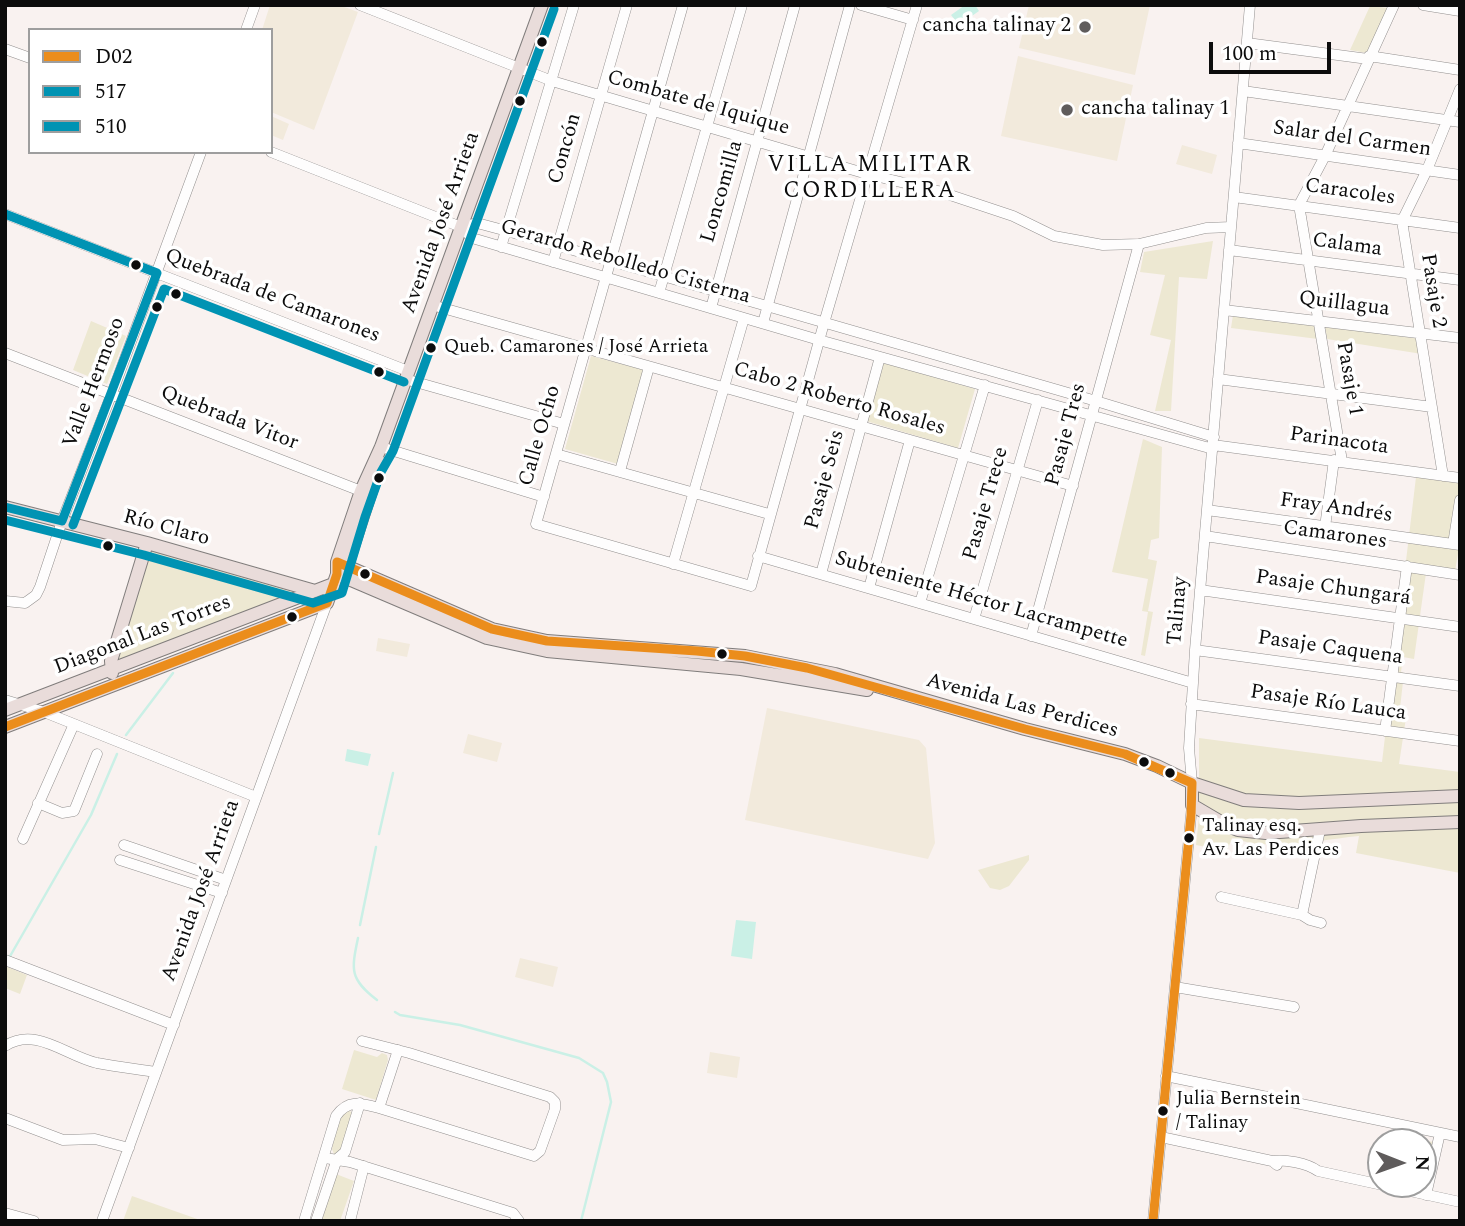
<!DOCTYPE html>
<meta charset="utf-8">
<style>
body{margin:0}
#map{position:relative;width:1465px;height:1226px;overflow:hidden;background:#f9f2f0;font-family:Spectral,serif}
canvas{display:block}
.frame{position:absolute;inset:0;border:7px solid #0c0c0c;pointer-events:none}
.legend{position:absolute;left:28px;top:28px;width:245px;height:126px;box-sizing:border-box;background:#fff;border:2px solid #9e9e9e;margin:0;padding:9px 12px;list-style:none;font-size:21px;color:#0c0c0c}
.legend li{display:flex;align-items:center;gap:14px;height:35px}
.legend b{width:35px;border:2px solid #9e9e9e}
.north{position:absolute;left:1367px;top:1128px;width:70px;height:70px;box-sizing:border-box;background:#fff;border:2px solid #9e9e9e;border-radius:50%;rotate:91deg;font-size:19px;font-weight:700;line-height:28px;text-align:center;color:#0c0c0c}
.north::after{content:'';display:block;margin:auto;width:24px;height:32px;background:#5f5c5c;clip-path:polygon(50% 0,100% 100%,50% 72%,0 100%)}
.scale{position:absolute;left:1209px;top:42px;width:122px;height:32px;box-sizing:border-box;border:4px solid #0c0c0c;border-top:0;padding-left:9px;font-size:21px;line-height:24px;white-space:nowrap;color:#0c0c0c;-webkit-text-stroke:5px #fff;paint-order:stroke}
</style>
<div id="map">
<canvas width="1465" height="1226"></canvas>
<div class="frame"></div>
<ul class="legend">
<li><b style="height:9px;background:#eb8d1c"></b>D02</li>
<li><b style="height:9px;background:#0093b3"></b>517</li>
<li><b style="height:9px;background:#0093b3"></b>510</li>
</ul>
<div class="north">N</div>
<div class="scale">100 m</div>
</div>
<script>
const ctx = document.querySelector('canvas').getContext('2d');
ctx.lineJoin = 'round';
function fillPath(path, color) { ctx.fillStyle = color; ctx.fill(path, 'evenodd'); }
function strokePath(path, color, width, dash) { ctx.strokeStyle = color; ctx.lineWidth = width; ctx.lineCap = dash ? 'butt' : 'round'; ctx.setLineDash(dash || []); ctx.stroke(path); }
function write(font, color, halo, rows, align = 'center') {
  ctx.font = font + ' Spectral,serif'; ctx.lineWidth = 7; ctx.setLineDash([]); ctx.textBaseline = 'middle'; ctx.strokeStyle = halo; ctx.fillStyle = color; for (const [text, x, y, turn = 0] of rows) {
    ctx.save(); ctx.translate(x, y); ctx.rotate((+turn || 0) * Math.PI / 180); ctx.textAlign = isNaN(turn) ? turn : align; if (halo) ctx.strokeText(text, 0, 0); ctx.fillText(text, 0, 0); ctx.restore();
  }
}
const green = new Path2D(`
 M1370 6 1389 8 1367 53 1350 50Z
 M1213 241 1207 279 1179 277 1171 411H1155L1171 340 1150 335 1165 275 1140 272 1144 252Z
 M1233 315 1316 325 1318 339 1231 328Z
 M91 321 126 336 107 384 73 370Z
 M1325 325 1419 339 1422 354 1327 339Z
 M591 356 644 370 618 464 565 449Z
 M883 362 975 389 958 448 866 421Z
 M1143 439 1162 447 1159 538 1151 540 1148 559 1157 561 1148 611 1153 612 1145 656 1141 655 1148 612 1142 611 1148 579 1112 572Z
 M1416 477 1460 483V542L1454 577 1426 573 1414 659 1403 657 1401 672 1404 673 1400 708 1407 711 1399 764 1460 772V873L1356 853 1359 836C1318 840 1272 852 1232 838L1227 851 1196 845 1199 817V738L1382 762Z
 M149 549 303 592 111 664Z
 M1029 855V860L1009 886 1000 890 990 888 978 870Z
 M5 966 27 975 20 994 5 988Z
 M354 1050 377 1057 382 1053 387 1055 388 1060 376 1100 342 1089Z
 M349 1110 354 1115 340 1153 334 1154 332 1149 338 1116Z
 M1418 1139 1433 1142 1423 1187 1409 1184H1423V1142H1417Z
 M336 1174 354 1181 340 1221H321Z
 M132 1196 203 1221H123Z`);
const pitch = new Path2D(`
 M270 5H339L358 12 314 130 271 112V30H262Z
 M1029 5H1150L1135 75 1019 48Z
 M1018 56 1133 85 1117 161 1001 136Z
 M271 116 289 124 283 140 271 135Z
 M1182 145 1217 155 1212 174 1176 164Z
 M378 638 410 644 407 657 376 651Z
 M767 708 919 740 926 748 935 843 928 859 745 820Z
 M468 734 502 743 497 762 463 753Z
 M520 958 558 967 553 987 515 977Z
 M710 1052 740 1057 737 1078 707 1073Z`);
const water = new Path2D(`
 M965 5H975L979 11 959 25 951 15Z
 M347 749 371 754 368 766 345 761Z
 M736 920 756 922 752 959 731 956Z`);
const stream = new Path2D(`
 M126 735 173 673
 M379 834 393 773
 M360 925 376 847
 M358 938C351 971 350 979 377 1000
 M9 958 91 815 117 754
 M395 1012 400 1015 460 1025 579 1058 603 1073 607 1082 611 1102 581 1221`);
const minor = new Path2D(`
 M360 5 552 81 867 174 938 191 1013 216 1054 236 1103 245 1139 244 1206 228 1231 227
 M683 5 536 524 751 586 824 323 917 5
 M861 5 913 20
 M1423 5 1460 11
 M246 30 255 5
 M1247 43 1368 59
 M5 49 30 58
 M1369 56 1460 70
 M1243 91 1460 122
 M1238 143 1460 175
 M271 152 461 227 472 238 819 340 1213 449
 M1234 197 1460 228
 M5 214 408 371
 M461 227 477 223 507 231 1096 401 1214 437
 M501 247 574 5
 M1229 250 1460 280
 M553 262 627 5
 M659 293 742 5
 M432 305 1073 486
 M711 308 795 5
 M1224 310 1460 338
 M763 323 850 5
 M5 353 361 491
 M405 379 564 424
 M1218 379 1432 407
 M1213 445 1460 478
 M381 447 544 497
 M556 454 769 514
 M1342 461 1299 205 1325 156 1394 5
 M620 471 649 367
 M1443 476 1402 221 1427 170 1460 89
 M1207 510 1460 545
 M1325 527 1334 460
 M1205 536 1460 575
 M1453 544 1460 500
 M758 556 1193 683
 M673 564 744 318
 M821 574 880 357
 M869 588 910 440
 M1200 590 1460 627
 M5 601 25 603 36 595 40 587 62 521 114 388 201 152
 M920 603 985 385
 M974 619 1038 400
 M1031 636 1139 244
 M1195 650 1460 686
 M5 700 44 712 256 797
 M1191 704 1460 741
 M1385 731 1407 566
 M1192 783 1189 748 1195 650 1250 5
 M38 803 62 813 74 811 97 754
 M23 839 74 724
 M124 845 226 880
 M120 860 222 893
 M1221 897 1302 915 1310 920 1321 923
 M1302 915 1320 830
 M5 960 174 1025
 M1175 987 1294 1007
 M5 1046C36 1026 66 1056 97 1063 117 1067 137 1069 156 1072
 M1166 1076 1460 1137
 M379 1108 398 1050
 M5 1118 63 1140 95 1139 129 1148
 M1161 1137 1272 1161 1277 1165
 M325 1158 350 1162 513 1213 519 1221
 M1272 1161C1285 1159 1307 1163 1318 1171L1460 1202
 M1426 1195 1440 1133
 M5 1213 34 1221
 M102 1221 327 603
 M304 1221 336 1116C348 1099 361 1103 379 1108L534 1156 540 1151 555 1109V1102L550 1097 409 1053 362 1041
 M316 1221 337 1159 345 1152 360 1103
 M350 1221 364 1166
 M1153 1221 1192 805`);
const major = new Path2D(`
 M5 507 147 543 315 591
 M337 562 492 629 547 641 745 656 835 674 1025 729 1125 754 1157 766 1192 783 1244 800 1299 803 1460 796
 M342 569 347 565 375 479 379 461
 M337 574 487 638 547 651 741 669 867 690
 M112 673 111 661 147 543
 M5 710 333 584
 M5 727 327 603 337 574V562L361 491 381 447 542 5
 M1192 783V805L1226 825 1238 830 1266 833 1361 826 1460 822`);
const bus1 = new Path2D(`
 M5 727 327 603 337 574V562L492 629 547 641 697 651 745 656 807 668 1025 729 1125 754 1192 783
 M1153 1221 1191 815 1192 783`);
const bus2 = new Path2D(`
 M5 520 144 555 313 603 342 593 365 517 381 472 393 451 554 9
 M73 525 164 289 404 382`);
const bus3 = new Path2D(`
 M5 214 157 273 62 521 5 507`);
const markers = [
 [1085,27,7,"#5f5c5c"],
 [542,42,6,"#0c0c0c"],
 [520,101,6,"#0c0c0c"],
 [1067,110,7,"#5f5c5c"],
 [136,265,6,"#0c0c0c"],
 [176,294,6,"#0c0c0c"],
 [157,307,6,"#0c0c0c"],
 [431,348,6,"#0c0c0c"],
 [379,372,6,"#0c0c0c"],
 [379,478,6,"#0c0c0c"],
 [108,546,6,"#0c0c0c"],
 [365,574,6,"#0c0c0c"],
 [292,617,6,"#0c0c0c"],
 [722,654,6,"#0c0c0c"],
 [1144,762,6,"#0c0c0c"],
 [1170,773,6,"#0c0c0c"],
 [1189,838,6,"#0c0c0c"],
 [1163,1111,6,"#0c0c0c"]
];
const busNames = [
 ["Queb. Camarones / José Arrieta",444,348],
 ["Talinay esq.",1202,827],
 ["Av. Las Perdices",1202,851],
 ["Julia Bernstein",1176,1100],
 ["/ Talinay",1176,1124]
];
const poiNames = [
 ["cancha talinay 2",1071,27],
 ["cancha talinay 1",1081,110,"left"]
];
const streetNames = [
 ["Combate de Iquique",698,104,16],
 ["Salar del Carmen",1352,140,8],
 ["Concón",566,149,-74],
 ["Loncomilla",723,192,-74],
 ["Caracoles",1350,193,8],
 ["Avenida José Arrieta",442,223,-70],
 ["Calama",1347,246,8],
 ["Gerardo Rebolledo Cisterna",625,263,16],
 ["Pasaje 2",1432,291,81],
 ["Quebrada de Camarones",272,297,21],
 ["Quillagua",1344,305,7],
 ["Pasaje 1",1348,379,80],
 ["Valle Hermoso",95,383,-69],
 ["Cabo 2 Roberto Rosales",839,400,16],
 ["Quebrada Vitor",229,419,21],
 ["Pasaje Tres",1067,435,-75],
 ["Calle Ocho",541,436,-74],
 ["Parinacota",1339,442,8],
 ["Pasaje Seis",826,480,-75],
 ["Pasaje Trece",987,504,-74],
 ["Fray Andrés",1336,509,8],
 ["Río Claro",166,529,15],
 ["Camarones",1335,536,8],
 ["Pasaje Chungará",1333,589,8],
 ["Subteniente Héctor Lacrampette",981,601,16],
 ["Talinay",1179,611,-85],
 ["Diagonal Las Torres",143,636,-21],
 ["Pasaje Caquena",1330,649,8],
 ["Pasaje Río Lauca",1328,704,8],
 ["Avenida Las Perdices",1022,707,15],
 ["Avenida José Arrieta",202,891,-70]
];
const neighbourhoodNames = [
 ["VILLA MILITAR",870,166],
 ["CORDILLERA",870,192]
];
fillPath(green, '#ede8d2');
fillPath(pitch, '#f2eadc');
fillPath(water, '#caf0e6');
strokePath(stream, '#caf0e6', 2.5);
strokePath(minor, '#93908f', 11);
strokePath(major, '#807d7c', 14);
strokePath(minor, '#fefdfd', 10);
strokePath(major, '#e9dcda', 12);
strokePath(bus1, '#eb8d1c', 9);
strokePath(bus2, '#0093b3', 9);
strokePath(bus3, '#0093b3', 9);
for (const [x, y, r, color] of markers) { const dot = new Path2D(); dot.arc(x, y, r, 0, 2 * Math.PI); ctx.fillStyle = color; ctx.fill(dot); strokePath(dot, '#fff', 2.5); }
write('19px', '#0c0c0c', '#fff', busNames, 'left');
write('21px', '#0c0c0c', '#fff', poiNames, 'right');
write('21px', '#0c0c0c', '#fff', streetNames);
ctx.letterSpacing = '2px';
write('23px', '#0c0c0c', '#fff', neighbourhoodNames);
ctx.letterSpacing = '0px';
</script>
